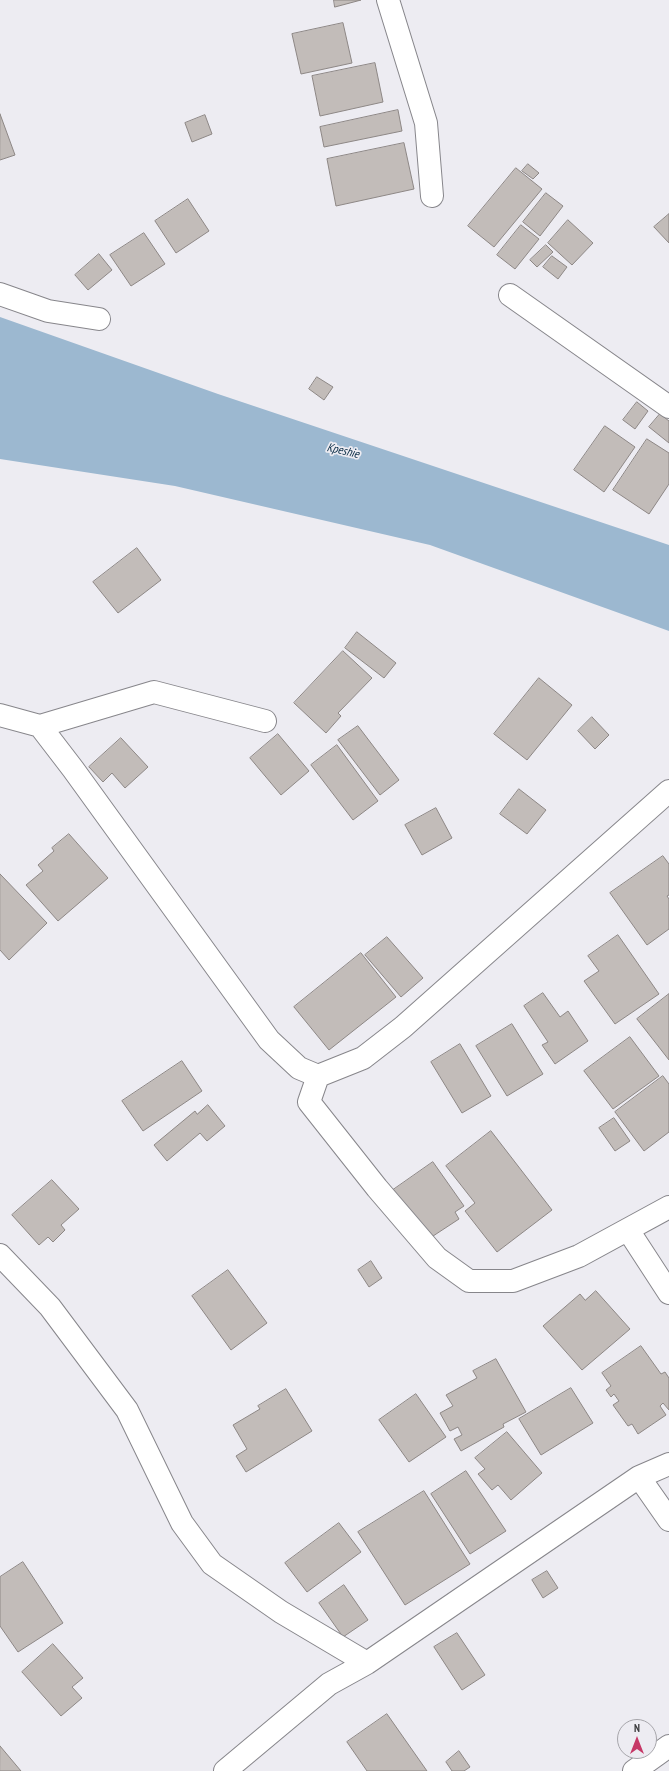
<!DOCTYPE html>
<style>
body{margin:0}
#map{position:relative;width:669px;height:1771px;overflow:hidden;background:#edecf2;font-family:"PT Sans Narrow",sans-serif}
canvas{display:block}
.north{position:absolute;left:617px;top:1719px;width:40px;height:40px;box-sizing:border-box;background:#edecf2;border:1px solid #a6a5aa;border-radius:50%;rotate:0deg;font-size:11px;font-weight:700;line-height:16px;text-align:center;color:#3b3b3d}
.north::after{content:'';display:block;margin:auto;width:14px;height:18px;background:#c63867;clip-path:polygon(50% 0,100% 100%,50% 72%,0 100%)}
</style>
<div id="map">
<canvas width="669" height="1771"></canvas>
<div class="north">N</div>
</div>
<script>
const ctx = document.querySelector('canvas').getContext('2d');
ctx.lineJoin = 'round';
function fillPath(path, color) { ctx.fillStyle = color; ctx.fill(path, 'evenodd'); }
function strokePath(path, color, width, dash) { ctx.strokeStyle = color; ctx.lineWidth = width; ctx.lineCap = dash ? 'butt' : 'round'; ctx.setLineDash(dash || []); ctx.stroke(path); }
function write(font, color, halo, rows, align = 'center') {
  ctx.font = font + ' "PT Sans Narrow",sans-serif'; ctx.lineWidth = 3.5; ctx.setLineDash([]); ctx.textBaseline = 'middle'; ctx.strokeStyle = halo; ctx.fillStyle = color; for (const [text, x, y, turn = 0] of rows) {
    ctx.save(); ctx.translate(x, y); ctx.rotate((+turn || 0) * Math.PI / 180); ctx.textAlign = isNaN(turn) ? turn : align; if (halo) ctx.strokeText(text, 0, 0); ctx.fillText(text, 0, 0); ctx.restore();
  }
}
const water = new Path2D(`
 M0 317 218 394 669 545V631L430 545 175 486 0 459Z`);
const building = new Path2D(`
 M334 0H361L335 7Z
 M343 23 352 63 301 74 292 34Z
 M375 63 383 102 320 116 312 76Z
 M398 110 402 131 324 147 320 127Z
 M0 114 15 155 0 160Z
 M205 115 212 134 192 142 185 123Z
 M404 143 414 189 336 206 327 159Z
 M528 164 539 173 533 179 522 171Z
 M516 168 542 189 494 247 468 226Z
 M546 193 563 206 540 236 523 222Z
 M188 199 209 231 176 253 155 221Z
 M669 214V243L654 227Z
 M568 220 593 243 572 265 548 243Z
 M521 225 539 239 515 269 497 255Z
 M144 233 165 264 131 286 110 255Z
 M546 245 553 252 537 267 530 260Z
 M99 254 112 270 88 290 75 275Z
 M552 256 567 267 558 279 543 267Z
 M317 377 333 387 324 400 309 389Z
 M637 402 648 411 635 429 623 420Z
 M660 414 669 421V443L649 427Z
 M605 426 635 447 604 492 574 470Z
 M647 439 669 453V484L649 514 613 490Z
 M137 548 161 580 118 613 93 582Z
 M357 632 396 663 384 678 345 648Z
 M343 651 372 678 338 713 341 716 326 733 294 703Z
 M539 678 572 705 527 760 494 734Z
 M592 717 609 735 595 749 578 731Z
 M358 726 399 780 380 795 338 740Z
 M278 734 309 771 281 795 250 758Z
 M121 738 148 767 125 788 112 773 103 782 89 767Z
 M337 745 378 801 353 820 311 765Z
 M519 789 546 810 527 834 500 814Z
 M436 808 452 838 422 855 405 825Z
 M69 834 108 878 58 921 26 885 43 871 38 865 54 851 52 848Z
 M663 856 669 864V895L667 896 669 899V929L647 945 610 893Z
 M0 874 47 923 9 960 0 950Z
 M618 935 659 994 615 1024 584 981 599 971 588 956Z
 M387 937 423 978 401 997 365 955Z
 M361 953 396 997 329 1050 294 1007Z
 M543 993 560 1017 568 1011 588 1041 555 1064 542 1045 548 1042 524 1006Z
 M669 994V1060L637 1019Z
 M512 1024 543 1074 507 1096 476 1046Z
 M630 1037 659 1076 613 1109 584 1071Z
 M460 1044 491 1096 462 1113 431 1062Z
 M182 1061 202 1091 143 1131 122 1101Z
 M663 1076 669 1084V1132L644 1151 615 1112Z
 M208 1105 225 1126 207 1141 200 1133 167 1161 154 1145 195 1111 197 1114Z
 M614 1118 630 1141 615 1151 599 1128Z
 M491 1131 552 1210 497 1252 465 1211 475 1203 446 1166Z
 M433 1162 464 1206 455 1212 459 1219 427 1240 393 1190Z
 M52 1180 79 1209 61 1225 65 1230 53 1242 48 1237 39 1245 12 1215Z
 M371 1261 382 1278 369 1287 358 1270Z
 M228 1270 267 1323 231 1350 192 1296Z
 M596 1291 630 1329 582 1370 543 1326 580 1294 585 1300Z
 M641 1346 661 1374 665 1372 669 1378V1410L663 1403 660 1406 666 1415 638 1434 632 1424 628 1426 613 1405 619 1401 614 1394 611 1397 606 1390 611 1386 602 1373Z
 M496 1359 526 1412 503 1424 504 1427 461 1451 454 1439 462 1435 458 1427 450 1431 440 1413 453 1406 446 1395 477 1378 473 1371Z
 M571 1388 593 1423 541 1455 519 1419Z
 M286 1389 312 1431 246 1472 236 1456 247 1449 233 1425 260 1409 258 1406Z
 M416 1394 446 1437 409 1462 379 1420Z
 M507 1432 542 1473 511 1500 498 1485 492 1490 478 1474 485 1469 475 1458Z
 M466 1471 506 1531 470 1554 431 1494Z
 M424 1491 470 1564 405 1605 358 1532Z
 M339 1523 361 1552 307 1592 285 1563Z
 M23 1562 63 1623 18 1652 0 1626V1577Z
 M547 1571 558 1588 543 1598 532 1580Z
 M344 1585 368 1620 343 1637 319 1603Z
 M457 1633 485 1675 462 1690 434 1647Z
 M53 1644 83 1678 72 1687 82 1698 61 1716 22 1672Z
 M387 1714 427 1771H367L347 1742Z
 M0 1746 21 1771H0Z
 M459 1751 470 1767 464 1771H452L446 1762Z`);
const minor = new Path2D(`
 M388 0 426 123 432 196
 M0 294 48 311 99 319
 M510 295 669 407
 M0 715 40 726 73 769 269 1040 299 1068 318 1076 363 1058 403 1027 669 791
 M40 726 154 692 265 721
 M318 1076 309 1102 377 1188 437 1258 469 1281H513L579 1256 669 1207
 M628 1230 669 1293
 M0 1255 50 1307 127 1410 182 1523 212 1564 281 1612 367 1663
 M639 1477 669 1520
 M225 1771 329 1684 367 1663 639 1477 669 1464
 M634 1771 669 1746`);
const waterNames = [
 ["Kpeshie",343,451,13]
];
fillPath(water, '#9cb8d0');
fillPath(building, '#c2bcb9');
strokePath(building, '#8d8785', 1);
strokePath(minor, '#87868b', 24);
strokePath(minor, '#fff', 22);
write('italic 12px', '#0b2e47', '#edecf2', waterNames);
</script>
